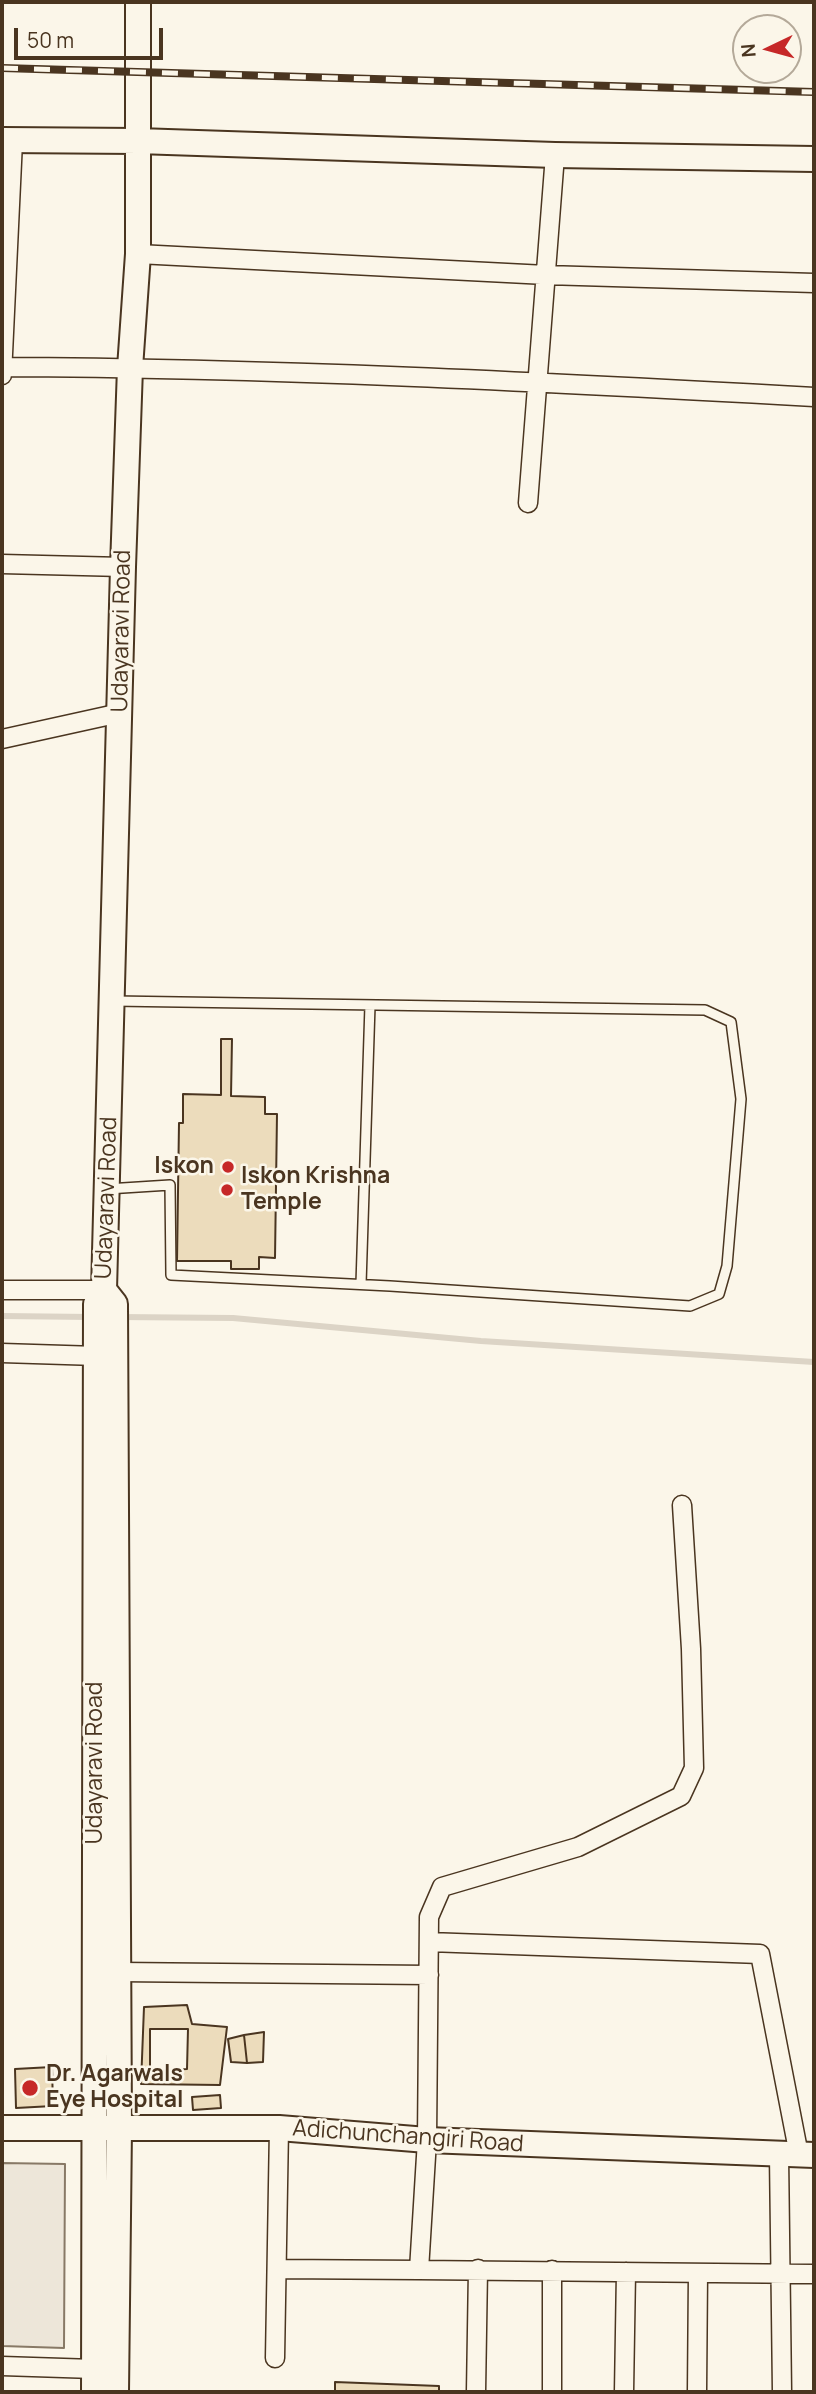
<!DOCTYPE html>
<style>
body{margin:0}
#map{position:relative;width:816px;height:2394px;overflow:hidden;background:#fbf6e9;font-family:Manrope,sans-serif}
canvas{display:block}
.frame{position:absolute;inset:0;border:4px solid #4a3520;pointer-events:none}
.north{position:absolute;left:732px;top:14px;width:70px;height:70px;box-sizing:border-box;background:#fbf6e9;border:2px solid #b4a999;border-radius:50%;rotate:265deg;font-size:19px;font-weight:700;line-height:28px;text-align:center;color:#4a3520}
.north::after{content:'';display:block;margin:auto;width:24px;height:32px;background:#c62828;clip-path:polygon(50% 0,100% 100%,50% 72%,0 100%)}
.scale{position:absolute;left:14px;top:28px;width:149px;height:32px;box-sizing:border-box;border:4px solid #4a3520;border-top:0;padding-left:9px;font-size:21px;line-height:24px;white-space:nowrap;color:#4a3520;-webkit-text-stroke:5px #fbf6e9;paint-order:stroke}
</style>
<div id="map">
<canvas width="816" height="2394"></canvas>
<div class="frame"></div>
<div class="north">N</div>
<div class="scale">50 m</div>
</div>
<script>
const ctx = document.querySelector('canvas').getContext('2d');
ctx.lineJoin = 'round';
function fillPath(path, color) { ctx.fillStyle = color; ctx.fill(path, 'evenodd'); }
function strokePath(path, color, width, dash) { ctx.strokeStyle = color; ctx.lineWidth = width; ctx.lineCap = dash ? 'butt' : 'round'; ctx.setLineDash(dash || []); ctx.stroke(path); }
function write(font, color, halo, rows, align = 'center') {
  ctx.font = font + ' Manrope,sans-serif'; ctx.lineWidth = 5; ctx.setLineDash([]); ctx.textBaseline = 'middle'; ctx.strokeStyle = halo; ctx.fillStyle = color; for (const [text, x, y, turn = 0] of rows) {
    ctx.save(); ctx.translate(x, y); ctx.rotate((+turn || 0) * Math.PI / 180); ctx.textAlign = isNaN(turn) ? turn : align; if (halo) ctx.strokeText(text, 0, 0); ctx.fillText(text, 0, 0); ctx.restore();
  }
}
const green = new Path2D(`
 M2 2163 65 2164 64 2348 2 2346Z`);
const stream = new Path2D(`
 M2 1316 91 1317
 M119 1317 233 1318 481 1341 814 1362`);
const building = new Path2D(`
 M221 1039H232L231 1096 265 1097V1114H277L275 1258 259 1257V1269H231V1261H177L179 1123H183V1094L221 1095Z
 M187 2005 192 2024 227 2027 220 2085 141 2084 144 2007Z
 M150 2029H188L187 2069 150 2071Z
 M264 2032 263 2062 247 2063 244 2035Z
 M244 2035 247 2063 231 2062 228 2039Z
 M52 2067 53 2106 16 2108 15 2069Z
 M220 2095 221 2108 193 2110 192 2097Z
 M335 2382 439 2386V2392H335Z`);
const lane = new Path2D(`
 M107 1189 170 1185 171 1275 390 1286 690 1306 719 1294 727 1266 741 1099 731 1022 705 1010 114 1001
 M361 1284 370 1005`);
const street = new Path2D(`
 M138 254 546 275 814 283
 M2 367C273 368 544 382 814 397
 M2 375 13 141
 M528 503 555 155
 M2 564 123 567
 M2 739 120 713
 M2 1290H104
 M2 1353 97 1356
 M682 1505 691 1649 694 1768 681 1796 578 1847 442 1887 429 1917 427 2140 419 2270 814 2274
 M429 1942 760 1954 799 2155
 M118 1972 429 1975
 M779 2155 782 2392
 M277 2269 419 2270
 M275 2358 279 2128
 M2 2366 94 2369
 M476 2392 478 2269
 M552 2392V2270
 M624 2392 626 2272
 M697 2392 698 2273`);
const secondary = new Path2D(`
 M2 140 138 141 555 155 814 159
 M104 1290 115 1304 119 2128 116 2392
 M2 2128H279L427 2140 814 2155
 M94 2392 96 1304 104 1290 123 567 130 368 138 254V2`);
const rail = new Path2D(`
 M2 68 814 92`);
const markers = [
 [228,1167,7,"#c62828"],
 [227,1190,7,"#c62828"],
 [30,2088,9,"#c62828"]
];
const streetNames = [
 ["Udayaravi Road",122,631,-89],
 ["Udayaravi Road",107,1198,-88],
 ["Udayaravi Road",96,1763,-90],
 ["Adichunchangiri Road",408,2137,4]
];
const poiNames = [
 ["Iskon",214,1167,"right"],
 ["Iskon Krishna",241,1177],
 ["Temple",241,1203],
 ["Dr. Agarwals",46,2075],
 ["Eye Hospital",46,2101]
];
fillPath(green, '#ede6d9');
strokePath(green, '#887966', 2);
strokePath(stream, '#dcd4c6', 6);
fillPath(building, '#ecdcbc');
strokePath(building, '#4a3520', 2);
strokePath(lane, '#4a3520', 12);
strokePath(street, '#4a3520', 21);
strokePath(secondary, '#4a3520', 28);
strokePath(lane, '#fbf6e9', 9);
strokePath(street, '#fbf6e9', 18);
strokePath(secondary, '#fbf6e9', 24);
strokePath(rail, '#4a3520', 8);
strokePath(rail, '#fbf6e9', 5, [16]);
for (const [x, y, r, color] of markers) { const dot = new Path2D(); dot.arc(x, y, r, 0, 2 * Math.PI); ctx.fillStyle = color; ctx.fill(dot); strokePath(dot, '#fbf6e9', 2.5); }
write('23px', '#4a3520', '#fbf6e9', streetNames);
write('bold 23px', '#4a3520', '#fbf6e9', poiNames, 'left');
</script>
